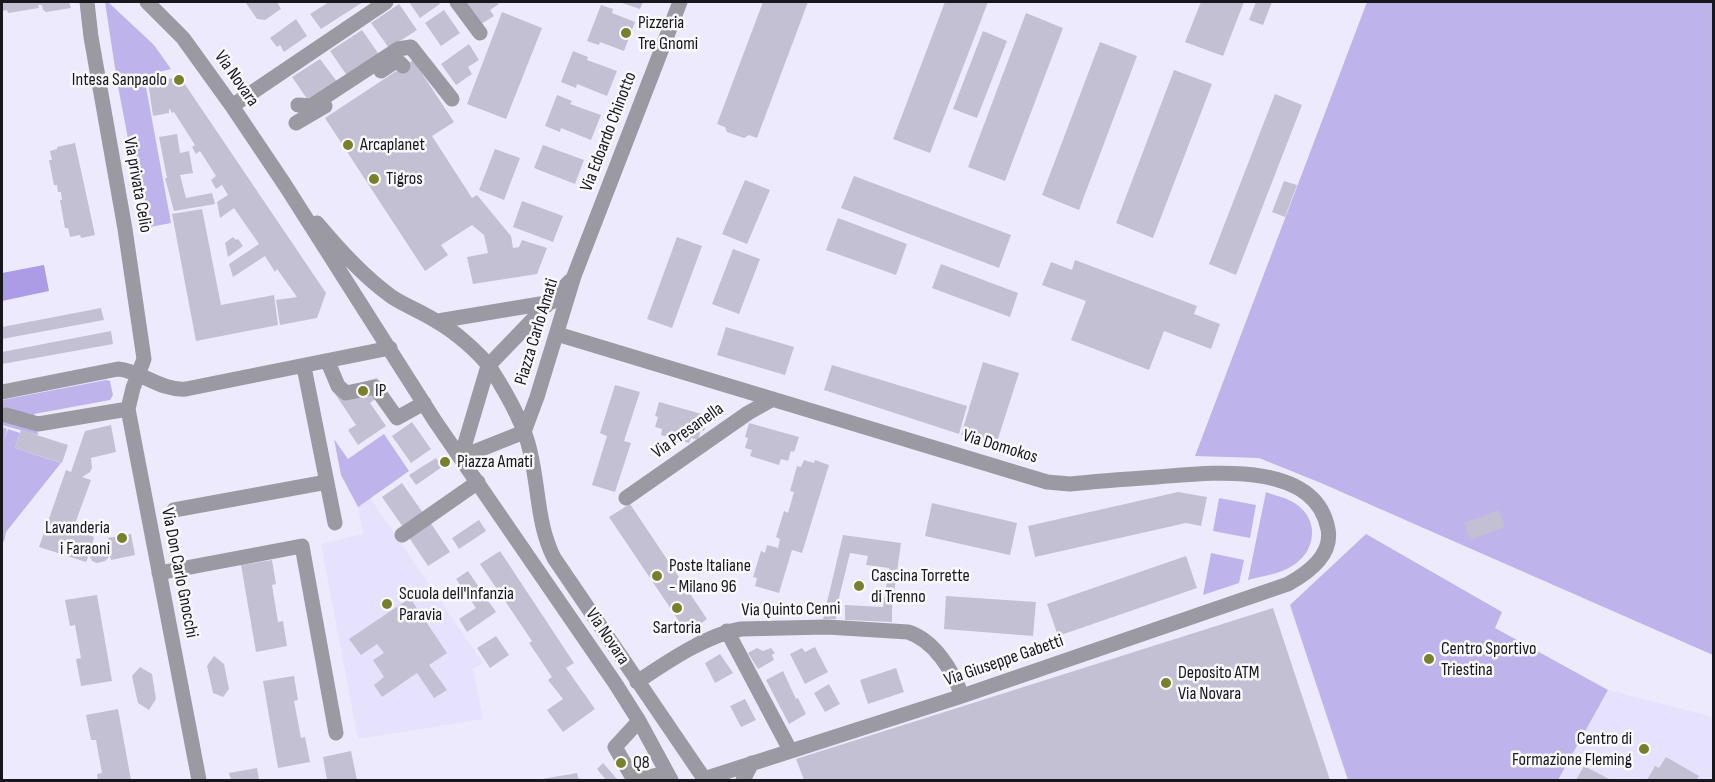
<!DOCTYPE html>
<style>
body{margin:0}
#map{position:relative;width:1715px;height:782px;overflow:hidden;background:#edeafe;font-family:"Sofia Sans Condensed",sans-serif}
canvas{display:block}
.frame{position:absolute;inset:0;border:3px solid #18171e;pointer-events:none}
</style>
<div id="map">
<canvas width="1715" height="782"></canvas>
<div class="frame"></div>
</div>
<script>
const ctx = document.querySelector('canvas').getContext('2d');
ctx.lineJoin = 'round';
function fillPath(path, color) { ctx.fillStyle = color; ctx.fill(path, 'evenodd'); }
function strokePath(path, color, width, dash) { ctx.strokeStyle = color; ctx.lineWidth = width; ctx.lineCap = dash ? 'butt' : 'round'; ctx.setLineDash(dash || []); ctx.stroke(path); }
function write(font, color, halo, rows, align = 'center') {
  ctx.font = font + ' "Sofia Sans Condensed",sans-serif'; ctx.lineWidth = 5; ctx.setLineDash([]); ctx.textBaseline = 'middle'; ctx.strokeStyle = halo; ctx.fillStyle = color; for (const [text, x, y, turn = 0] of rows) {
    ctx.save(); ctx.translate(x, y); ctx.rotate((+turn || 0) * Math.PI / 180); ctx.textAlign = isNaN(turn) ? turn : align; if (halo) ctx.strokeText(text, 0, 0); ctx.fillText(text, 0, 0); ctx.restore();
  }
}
const built = new Path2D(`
 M370 498 483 663 473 669 483 719 358 739 321 544 363 534 358 507Z
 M1608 690 1713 717V780H1558Z`);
const green = new Path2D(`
 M105 2H108L154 45 171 69 144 76 171 223 145 228 117 81Z
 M1367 2H1713V655L1321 483 1259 458 1195 456Z
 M106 380 110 381 113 395 110 400 34 414 38 435 2 425V400Z
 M2 427 7 429 4 440 8 429 20 433 15 448 61 463 6 532 4 542 2 541Z
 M384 434 409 471 358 507 341 475 334 439 348 459Z
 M1266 492C1276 496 1288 498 1296 504 1320 520 1316 552 1292 566 1280 574 1262 576 1248 580Z
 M1219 498 1256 505 1250 538 1213 531Z
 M1366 534 1502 612 1495 628 1608 690 1558 780H1348L1290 605Z
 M1211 553 1244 560 1239 583 1203 595Z`);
const water = new Path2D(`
 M44 265 49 291 2 301V273Z`);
const building = new Path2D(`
 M2 2H69L71 8 46 12 43 10 42 5H38L39 8 8 13 7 10 2 11Z
 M248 2H277L281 9 265 20 257 19 246 3Z
 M329 2H363L321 29 310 14Z
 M409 2H438L440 4 420 18Z
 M465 2H497L499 4 490 10 494 16 481 24Z
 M619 2H643L640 9Z
 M763 2H808L757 138 749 135 744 138 727 132 725 127 717 124Z
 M945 2H988L930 153 893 139Z
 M1201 2H1244L1223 56 1185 42Z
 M1256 2H1272L1263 25 1249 20Z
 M399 4 417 30 389 48 371 23Z
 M601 5 613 9 612 13 635 22 624 51 600 42 599 45 587 41Z
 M444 10 460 33 441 46 425 23Z
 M502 12 542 28 506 119 467 104Z
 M1026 13 1063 28 1005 181 968 167Z
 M296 19 307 36 284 52 280 45 277 47 270 38Z
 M362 30 380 56 348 77 330 51Z
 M983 31 1007 41 977 118 953 109Z
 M1100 42 1137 56 1079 210 1042 195Z
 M469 44 479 60 468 67 472 74 456 85 441 64Z
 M573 51 588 57 587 60 617 71 607 96 577 84 576 88 561 82Z
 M320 59 338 83 308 100 292 77Z
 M413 60 454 122 432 136 472 198 477 195 511 236 513 248 519 247 522 240 547 248 537 274 473 284 467 257 488 253 484 235 472 225 441 245 448 255 425 271 325 118Z
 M1174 70 1212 84 1153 238 1116 223Z
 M180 77 326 293 317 318 280 325 276 300 297 297 277 269 275 272 265 256 233 277 229 264 259 244 234 208 220 218 217 202 228 195 222 185 216 189 211 180 216 176 200 151 196 154 192 147 195 145 174 112 172 113 169 108V113L153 116 148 82Z
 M1275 94 1302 105 1236 275 1209 264Z
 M557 95 572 101 570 104 601 115 591 140 561 128 560 132 545 126Z
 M177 134 180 153 189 151 193 173 180 175 186 198 212 193 215 204 174 211 165 178H167L159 137Z
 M75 143 95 235 81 238 80 235 70 237 68 228H65L60 200H62L61 192H58L57 185H54L49 160H52L50 151 57 149V147Z
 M543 145 584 160 575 184 534 168Z
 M495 149 520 158 504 200 479 190Z
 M854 176 1011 235 999 268 841 208Z
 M745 180 770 190 747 244 722 234Z
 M1284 181 1297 185 1285 217 1272 212Z
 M522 201 563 216 553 242 513 227Z
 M202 209 221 305 274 295 278 325 196 341 172 214Z
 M838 218 907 244 896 275 826 250Z
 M233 237 236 240 238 239 243 246 228 257 225 243Z
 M677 237 702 246 672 328 647 319Z
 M733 249 760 259 739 314 712 304Z
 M1075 260 1197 306 1194 314 1220 324 1211 349 1164 331 1149 370 1071 340 1086 301 1042 285 1051 262 1072 270Z
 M941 264 1018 293 1010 317 932 288Z
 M101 308 104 320 2 339V327Z
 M726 327 794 347 785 375 717 355Z
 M111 331 113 344 2 364V352Z
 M983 362 1019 373 996 445 961 435Z
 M832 365 967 406 959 434 824 390Z
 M377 378 386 391 370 403 386 426 358 445 348 430 356 425 333 391Z
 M615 385 640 392 624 441 631 443 615 492 592 485 607 436 600 433Z
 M659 402 709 416 704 431 701 430 698 440 691 438 689 443 661 435 662 429 655 427 658 417 655 416Z
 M412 422 431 449 411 463 392 436Z
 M749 423 799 437 794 452 791 451 788 461 781 459 779 465 750 456 752 450 745 448 748 438 745 437Z
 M111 425 116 452 91 458 92 468 90 472 82 477 91 480 73 529 94 537 92 545H109L108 538 131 534 135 555 111 560 110 556 105 561 97 563 92 561 89 555 86 562 39 547 66 470 71 472 85 431Z
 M21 430 68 445 62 463 15 448Z
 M436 458 442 467 416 485 409 475Z
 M804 460 814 463 815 460 829 465 802 553 792 550 779 593 755 586 757 578 753 577 761 551 765 553 767 545 778 548 780 539 776 537 784 511 788 513 794 492 790 491 797 466 801 467Z
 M402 483 423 513 403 527 382 497Z
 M1178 492 1207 497 1201 526 1186 523 1035 557 1028 526Z
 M932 503 1017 523 1010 555 925 536Z
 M630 504 707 619 687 633 609 517Z
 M1499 510 1505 527 1470 540 1464 523Z
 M479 520 486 531 459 549 452 538Z
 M430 522 450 552 428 566 408 536Z
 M843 535 901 543 892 608V622L845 620V605L883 607 889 568 866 565 868 556 850 553 837 606 836 619H823Z
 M500 551 574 663 566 668 595 709 563 732 547 710 563 699 548 680 552 677 529 643 532 641 480 564Z
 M1186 556 1197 588 1058 636 1047 604Z
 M272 560 276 584 272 585 278 622 283 621 287 646 256 652 241 565Z
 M468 571 496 612 467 632 459 619 476 608 456 579Z
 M97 595 112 681 81 686 76 659 81 658 75 625 70 626 65 600Z
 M946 596 1036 602 1033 636 944 629Z
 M410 598 447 653 429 665 447 690 434 698 417 673 382 697 374 685 384 677 373 660 384 653 377 644 361 655 349 639Z
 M1273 608 1330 780H804L796 759Z
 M496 636 509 655 490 668 477 648Z
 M815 647 828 672 805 684 790 654 802 648 805 652Z
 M757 648 763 651 771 648 775 653 772 655 774 660 758 669 748 653Z
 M720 654 733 673 715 683 705 663Z
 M214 656 224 664 229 689 223 697 213 693 207 666Z
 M140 667 152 674 156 699 149 710 138 703 132 676Z
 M896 668 904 692 868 704 860 680Z
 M783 671 796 699 798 698 806 714 789 724 766 680Z
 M294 676 298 700 294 701 301 738 305 737 310 762 278 768 263 681Z
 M829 684 840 704 825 712 814 693Z
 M745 699 756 720 741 727 730 706Z
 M118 709 131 780H98L97 774 102 773 96 740H91L86 715Z
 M351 751 357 780H327L323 757Z
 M1666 757 1699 776 1696 780H1647L1655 766 1659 768Z
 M603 763 618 780H606L597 769Z
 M1584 766 1611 780H1576Z
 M257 768 259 780H231L229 773Z
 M577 773 579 780H542V779Z`);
const minor = new Path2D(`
 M87 2 91 37 125 229 144 359 133 388 128 409 199 780
 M147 2 183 38 232 106 285 185 435 421 615 683 639 721 671 780
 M457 2 480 33
 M381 71 393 63 399 62 403 66
 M298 105 311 106 398 49 411 47 452 99
 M232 106 386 2
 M296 123 325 106
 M317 223C340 250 363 276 392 297 406 306 422 312 436 321 453 330 480 353 491 369 507 394 524 423 530 451 539 488 537 524 554 558L705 780
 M438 321 552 302
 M557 334 1047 482 1070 484C1099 481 1128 479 1157 477 1208 473 1315 459 1328 529 1333 555 1308 573 1288 584L962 696 704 779
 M328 362 338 386 346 393 375 387 397 418 424 403
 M304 367 335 523
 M2 392 118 369C142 371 160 391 186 389L390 348
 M6 415 38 424 128 409
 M461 457 524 432 537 397 574 276 680 2
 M461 457 488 366 570 281
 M626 498 748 413 773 399
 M174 510 327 482
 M402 535 478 482
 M159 573 302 546 336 733
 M727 631 790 750
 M637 682C667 662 706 635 741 629L827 627 908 632C934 640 953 671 962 696
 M639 721 615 747 634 780 667 773
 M743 780 752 763`);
const markers = [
 [626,33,6,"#78802b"],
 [179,80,6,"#78802b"],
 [348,145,6,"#78802b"],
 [374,179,6,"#78802b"],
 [363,391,6,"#78802b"],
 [445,462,6,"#78802b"],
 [122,538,6,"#78802b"],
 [657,576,6,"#78802b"],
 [859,586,6,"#78802b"],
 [387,604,6,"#78802b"],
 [677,608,6,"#78802b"],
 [1429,659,6,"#78802b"],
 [1166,683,6,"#78802b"],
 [1644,749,6,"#78802b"],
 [621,763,6,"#78802b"]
];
const poiNames = [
 ["Pizzeria",638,23],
 ["Tre Gnomi",638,44],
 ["Intesa Sanpaolo",167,80,"right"],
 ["Arcaplanet",360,145],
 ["Tigros",386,179],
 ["IP",375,391],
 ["Piazza Amati",457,462],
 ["Lavanderia",110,528,"right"],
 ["i Faraoni",110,549,"right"],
 ["Poste Italiane",669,566],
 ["- Milano 96",669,587],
 ["Cascina Torrette",871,576],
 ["di Trenno",871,597],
 ["Scuola dell'Infanzia",399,594],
 ["Paravia",399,615],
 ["Sartoria",677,628,"center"],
 ["Centro Sportivo",1441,649],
 ["Triestina",1441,670],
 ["Deposito ATM",1178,673],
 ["Via Novara",1178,694],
 ["Centro di",1632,739,"right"],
 ["Formazione Fleming",1632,760,"right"],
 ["Q8",633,763]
];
const streetNames = [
 ["Via Novara",236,79,55],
 ["Via Edoardo Chinotto",609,132,-69],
 ["Via privata Celio",137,185,80],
 ["Piazza Carlo Amati",537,332,-73],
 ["Via Presanella",688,431,-35],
 ["Via Domokos",1000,447,17],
 ["Via Don Carlo Gnocchi",179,573,79],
 ["Via Quinto Cenni",791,610,-1],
 ["Via Novara",607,637,56],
 ["Via Giuseppe Gabetti",1004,661,-19]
];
fillPath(built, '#e6e1fd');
fillPath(green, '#bfb3ec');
fillPath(water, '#ac9be5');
fillPath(building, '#c4c0d4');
strokePath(minor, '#9b99a2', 15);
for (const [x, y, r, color] of markers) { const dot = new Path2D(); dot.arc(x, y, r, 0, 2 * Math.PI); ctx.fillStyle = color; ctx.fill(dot); strokePath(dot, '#faf9fe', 2); }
write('18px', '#18171e', '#faf9fe', poiNames, 'left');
write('18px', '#18171e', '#faf9fe', streetNames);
</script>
